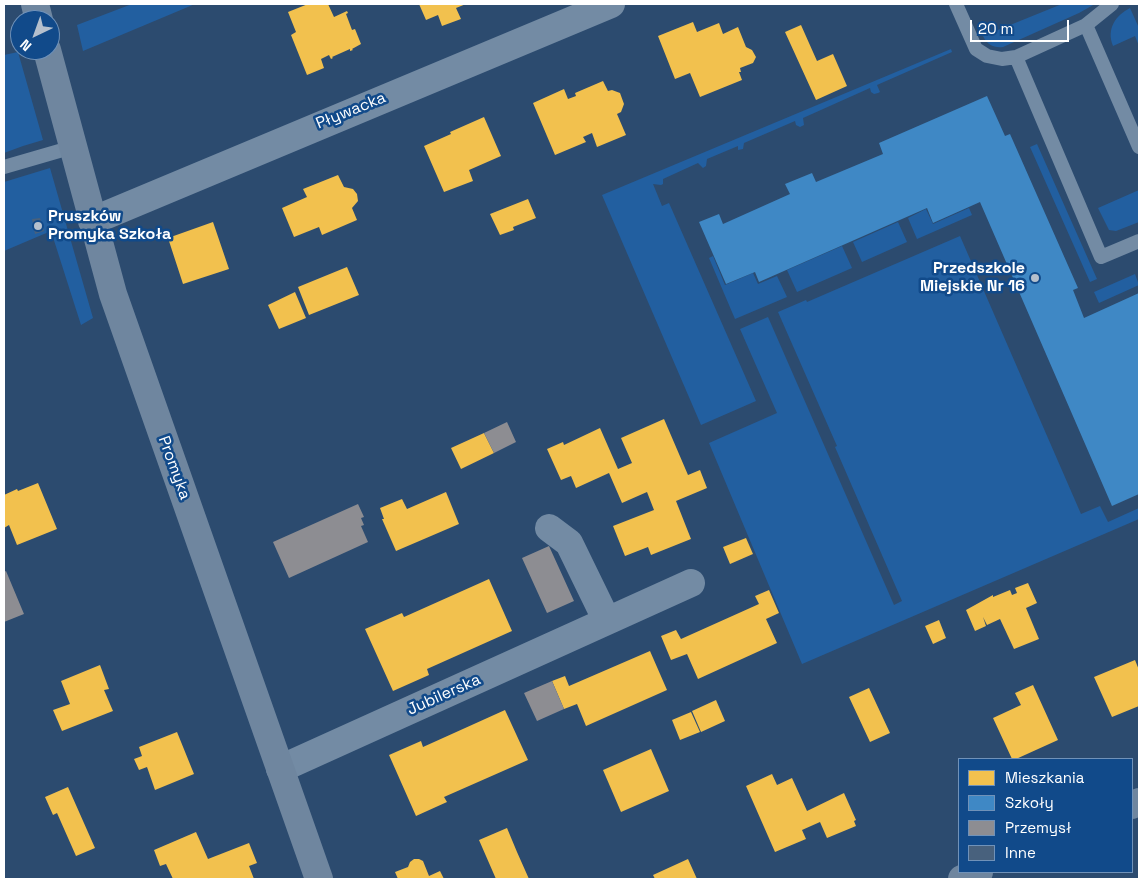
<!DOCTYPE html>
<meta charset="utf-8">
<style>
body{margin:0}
#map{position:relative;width:1143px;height:883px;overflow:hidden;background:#2c4b6f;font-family:"Space Grotesk",sans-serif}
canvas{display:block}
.frame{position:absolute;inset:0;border:5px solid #fff;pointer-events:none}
.legend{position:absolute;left:958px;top:758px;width:175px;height:115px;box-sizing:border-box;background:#114a8a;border:1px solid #7092b9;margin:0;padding:6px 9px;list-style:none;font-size:15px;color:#fff}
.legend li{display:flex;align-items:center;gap:10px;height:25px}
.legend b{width:25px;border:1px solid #7092b9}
.north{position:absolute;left:10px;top:10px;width:50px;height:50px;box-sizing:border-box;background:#114a8a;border:1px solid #7092b9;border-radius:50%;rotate:222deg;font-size:14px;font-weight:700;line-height:20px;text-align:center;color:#fff}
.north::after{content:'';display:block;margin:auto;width:18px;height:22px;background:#b5c0cd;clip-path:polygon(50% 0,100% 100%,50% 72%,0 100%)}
.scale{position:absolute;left:970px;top:20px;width:99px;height:22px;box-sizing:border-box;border:2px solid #fff;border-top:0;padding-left:6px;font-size:15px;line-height:18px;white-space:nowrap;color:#fff;-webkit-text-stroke:4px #114a8a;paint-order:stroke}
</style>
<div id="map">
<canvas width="1143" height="883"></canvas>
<div class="frame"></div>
<ul class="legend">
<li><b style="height:14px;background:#f2c14e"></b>Mieszkania</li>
<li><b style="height:14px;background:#3f88c5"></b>Szkoły</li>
<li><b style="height:14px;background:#8d8d92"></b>Przemysł</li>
<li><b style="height:14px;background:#48617d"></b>Inne</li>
</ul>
<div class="north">N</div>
<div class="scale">20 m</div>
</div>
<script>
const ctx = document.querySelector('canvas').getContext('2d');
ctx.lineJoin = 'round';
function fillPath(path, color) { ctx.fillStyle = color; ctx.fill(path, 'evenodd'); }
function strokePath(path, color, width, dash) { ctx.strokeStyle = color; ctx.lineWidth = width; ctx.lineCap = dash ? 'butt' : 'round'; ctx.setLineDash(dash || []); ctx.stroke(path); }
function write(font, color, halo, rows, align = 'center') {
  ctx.font = font + ' "Space Grotesk",sans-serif'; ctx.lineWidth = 5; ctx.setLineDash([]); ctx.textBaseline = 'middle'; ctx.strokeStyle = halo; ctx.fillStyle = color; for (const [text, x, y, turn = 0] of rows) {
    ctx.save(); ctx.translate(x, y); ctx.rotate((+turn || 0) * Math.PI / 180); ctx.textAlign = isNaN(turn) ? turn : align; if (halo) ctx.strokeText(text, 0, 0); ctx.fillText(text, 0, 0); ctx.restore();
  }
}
const green = new Path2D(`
 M132 4H195L83 51 77 25Z
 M1062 4H1095L1079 13 1003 47C994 48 987 45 983 36Z
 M1130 8 1139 28V46L1135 36 1113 46C1106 29 1116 15 1130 8Z
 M951 49 952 52 877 85 880 92 878 93 874 94 871 92 870 88 803 118 804 125 800 127 796 125 795 121 744 143 743 149 738 150V146L707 159 706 166 703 168 698 163 663 179V184L661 185 653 184 662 206 669 203 756 401 701 425 602 195Z
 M18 52 43 140 23 146 4 153V55Z
 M1037 144 1097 279 1090 282 1030 147Z
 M50 168 93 318 81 325 51 231 4 251V182Z
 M1139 190V222L1116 231 1109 230 1098 208Z
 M969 208 972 215 917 239 908 218 926 209 933 224Z
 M898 222 907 242 862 262 853 242Z
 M960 236 1081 514 1100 506 1108 522 1139 508V519L802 664 709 443 777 413 740 329 768 317 894 605 902 601 835 447 837 446 778 312 806 300 807 302Z
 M842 246 852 268 797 292 787 270Z
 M713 256 725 285 753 273 758 284 777 276 787 297 735 319 709 258Z
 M1135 274 1139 285 1099 303 1094 292Z`);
const homes = new Path2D(`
 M308 4H328L334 17 347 11 348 13 346 14 352 30 355 29 361 44 352 49 353 50 350 51V49L332 57 333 58 331 59 329 55 321 59 324 68 307 75 291 35 296 32 288 12Z
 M419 4H466L456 8 461 19 442 26 438 15 426 20Z
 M693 22 697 32 719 23 723 34 738 27 746 47 752 50 756 57 753 63 740 68 741 72H739L742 80 700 97 690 73 675 79 658 36Z
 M801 25 817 61 833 54 847 86 816 100 785 32Z
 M603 81 608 91 612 90 620 93 624 104 621 112 617 114 626 135 597 147 592 133 583 137 586 142 555 155 533 103 564 89 568 99 576 96 575 93Z
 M484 117 501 156 469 170 473 181 444 192 424 146 451 134 450 132Z
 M338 175 344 187 353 189 357 194 358 201 352 208 357 220 322 235 319 227 294 237 282 208 307 197 303 189Z
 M528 199 536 218 513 227 514 230 500 235 490 214Z
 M213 222 229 269 183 284 168 238Z
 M347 267 359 295 309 315 298 287Z
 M295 292 306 318 279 329 268 305Z
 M664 419 688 475 700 470 707 488 676 501 691 539 651 555 648 547 625 556 613 526 654 510 647 492 622 503 609 473 576 488 571 476 561 480 547 449 563 442 564 445 600 428 618 469 632 463 621 438Z
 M484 433 494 453 461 469 451 448Z
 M38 483 57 529 17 545 9 525 4 528V495L17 489 18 491Z
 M446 492 459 524 396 551 382 519H384L380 508 402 499 407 509Z
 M746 538 753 554 730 564 723 547Z
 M489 579 512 631 427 669 429 675 393 691 365 629 402 613 404 617Z
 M1028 583 1037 603 1026 608 1039 639 1014 649 1000 619 987 625 983 617 986 626 975 631 966 610 993 595V597L1010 590 1012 595 1017 593 1015 588Z
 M769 590 779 613 766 619 777 643 698 679 687 654 671 660 661 636 676 630 681 639 759 604 755 596Z
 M939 620 946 638 933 644 925 626Z
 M650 651 667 690 586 726 577 704 564 709 552 681 565 676 569 686Z
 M1135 660 1139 670V706L1112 717 1094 677Z
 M100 665 109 689 104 690 113 711 62 731 53 710 70 704 61 681Z
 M1033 685 1058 740 1016 759H1012L993 718 1021 705 1015 693Z
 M869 688 890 733 870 742 849 697Z
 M716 700 725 721 701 732 692 711Z
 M505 710 528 760 444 797 447 802 416 816 389 755 421 741 423 747Z
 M691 712 700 732 680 740 672 720Z
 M177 732 194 774 155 790 147 767 139 770 134 759 142 756 139 747Z
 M651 749 669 791 621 812 603 770Z
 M772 774 777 785 792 778 807 811 844 793 856 820 854 821 856 826 827 838 820 822 802 830 806 839 775 852 746 786Z
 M68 787 95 848 76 856 57 813 53 815 45 797Z
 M507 828 517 852 529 879H496L479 840Z
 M196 832 208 859 249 843 257 863 249 866 254 879H173L166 864 160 866 154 850Z
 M414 859H419L423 861 429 876 440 871 444 879H398L395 872 408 867 410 862Z
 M688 859 697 879H655L653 875Z`);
const schools = new Path2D(`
 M987 96 1005 136 1010 134 1078 288 1073 290 1084 318 1139 293V494L1112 506 980 202 933 223 927 208 759 282 755 272 726 284 699 222 719 214 723 224 790 194 785 184 812 173 816 182 883 154 879 143Z`);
const industry = new Path2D(`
 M507 422 516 442 494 453 484 433Z
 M358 504 364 517 361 518 364 525 361 526 368 542 289 578 273 542Z
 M549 546 574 601 547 613 522 558Z
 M6 571 24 614 4 622V572Z
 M552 681 564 709 537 721 524 693Z`);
const building = new Path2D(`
 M40 218 44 231 35 234 32 219Z`);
const lane = new Path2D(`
 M956 4 976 49 987 56 1002 59 1016 57 1086 25 1112 4
 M1086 25 1139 147
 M1016 57 1101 257 1139 241
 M4 167 73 147`);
const street = new Path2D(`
 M92 221 611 4
 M549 528 569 543 607 621
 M280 769 691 583`);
const secondary = new Path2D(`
 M35 4 39 20
 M47 50 113 294 319 879
 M1132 805 1139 802
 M962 879 979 872`);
const markers = [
 [38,226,5,"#b5c0cd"],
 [1035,278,5,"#b5c0cd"]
];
const streetNames = [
 ["Pływacka",351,111,-22],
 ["Promyka",174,468,70],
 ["Jubilerska",444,695,-24]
];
const poiNames = [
 ["Pruszków",48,217],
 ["Promyka Szkoła",48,235],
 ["Przedszkole",1025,269,"right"],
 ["Miejskie Nr 16",1025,287,"right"]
];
fillPath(green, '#225fa0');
fillPath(homes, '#f2c14e');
fillPath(schools, '#3f88c5');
fillPath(industry, '#8d8d92');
fillPath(building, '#48617d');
strokePath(lane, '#738ba4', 14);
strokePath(street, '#738ba4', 28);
strokePath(secondary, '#6f869f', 28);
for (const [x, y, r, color] of markers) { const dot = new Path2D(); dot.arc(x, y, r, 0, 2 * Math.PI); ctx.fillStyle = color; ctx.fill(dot); strokePath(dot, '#114a8a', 2); }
write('16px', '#fff', '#114a8a', streetNames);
write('bold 16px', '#fff', '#114a8a', poiNames, 'left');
</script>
